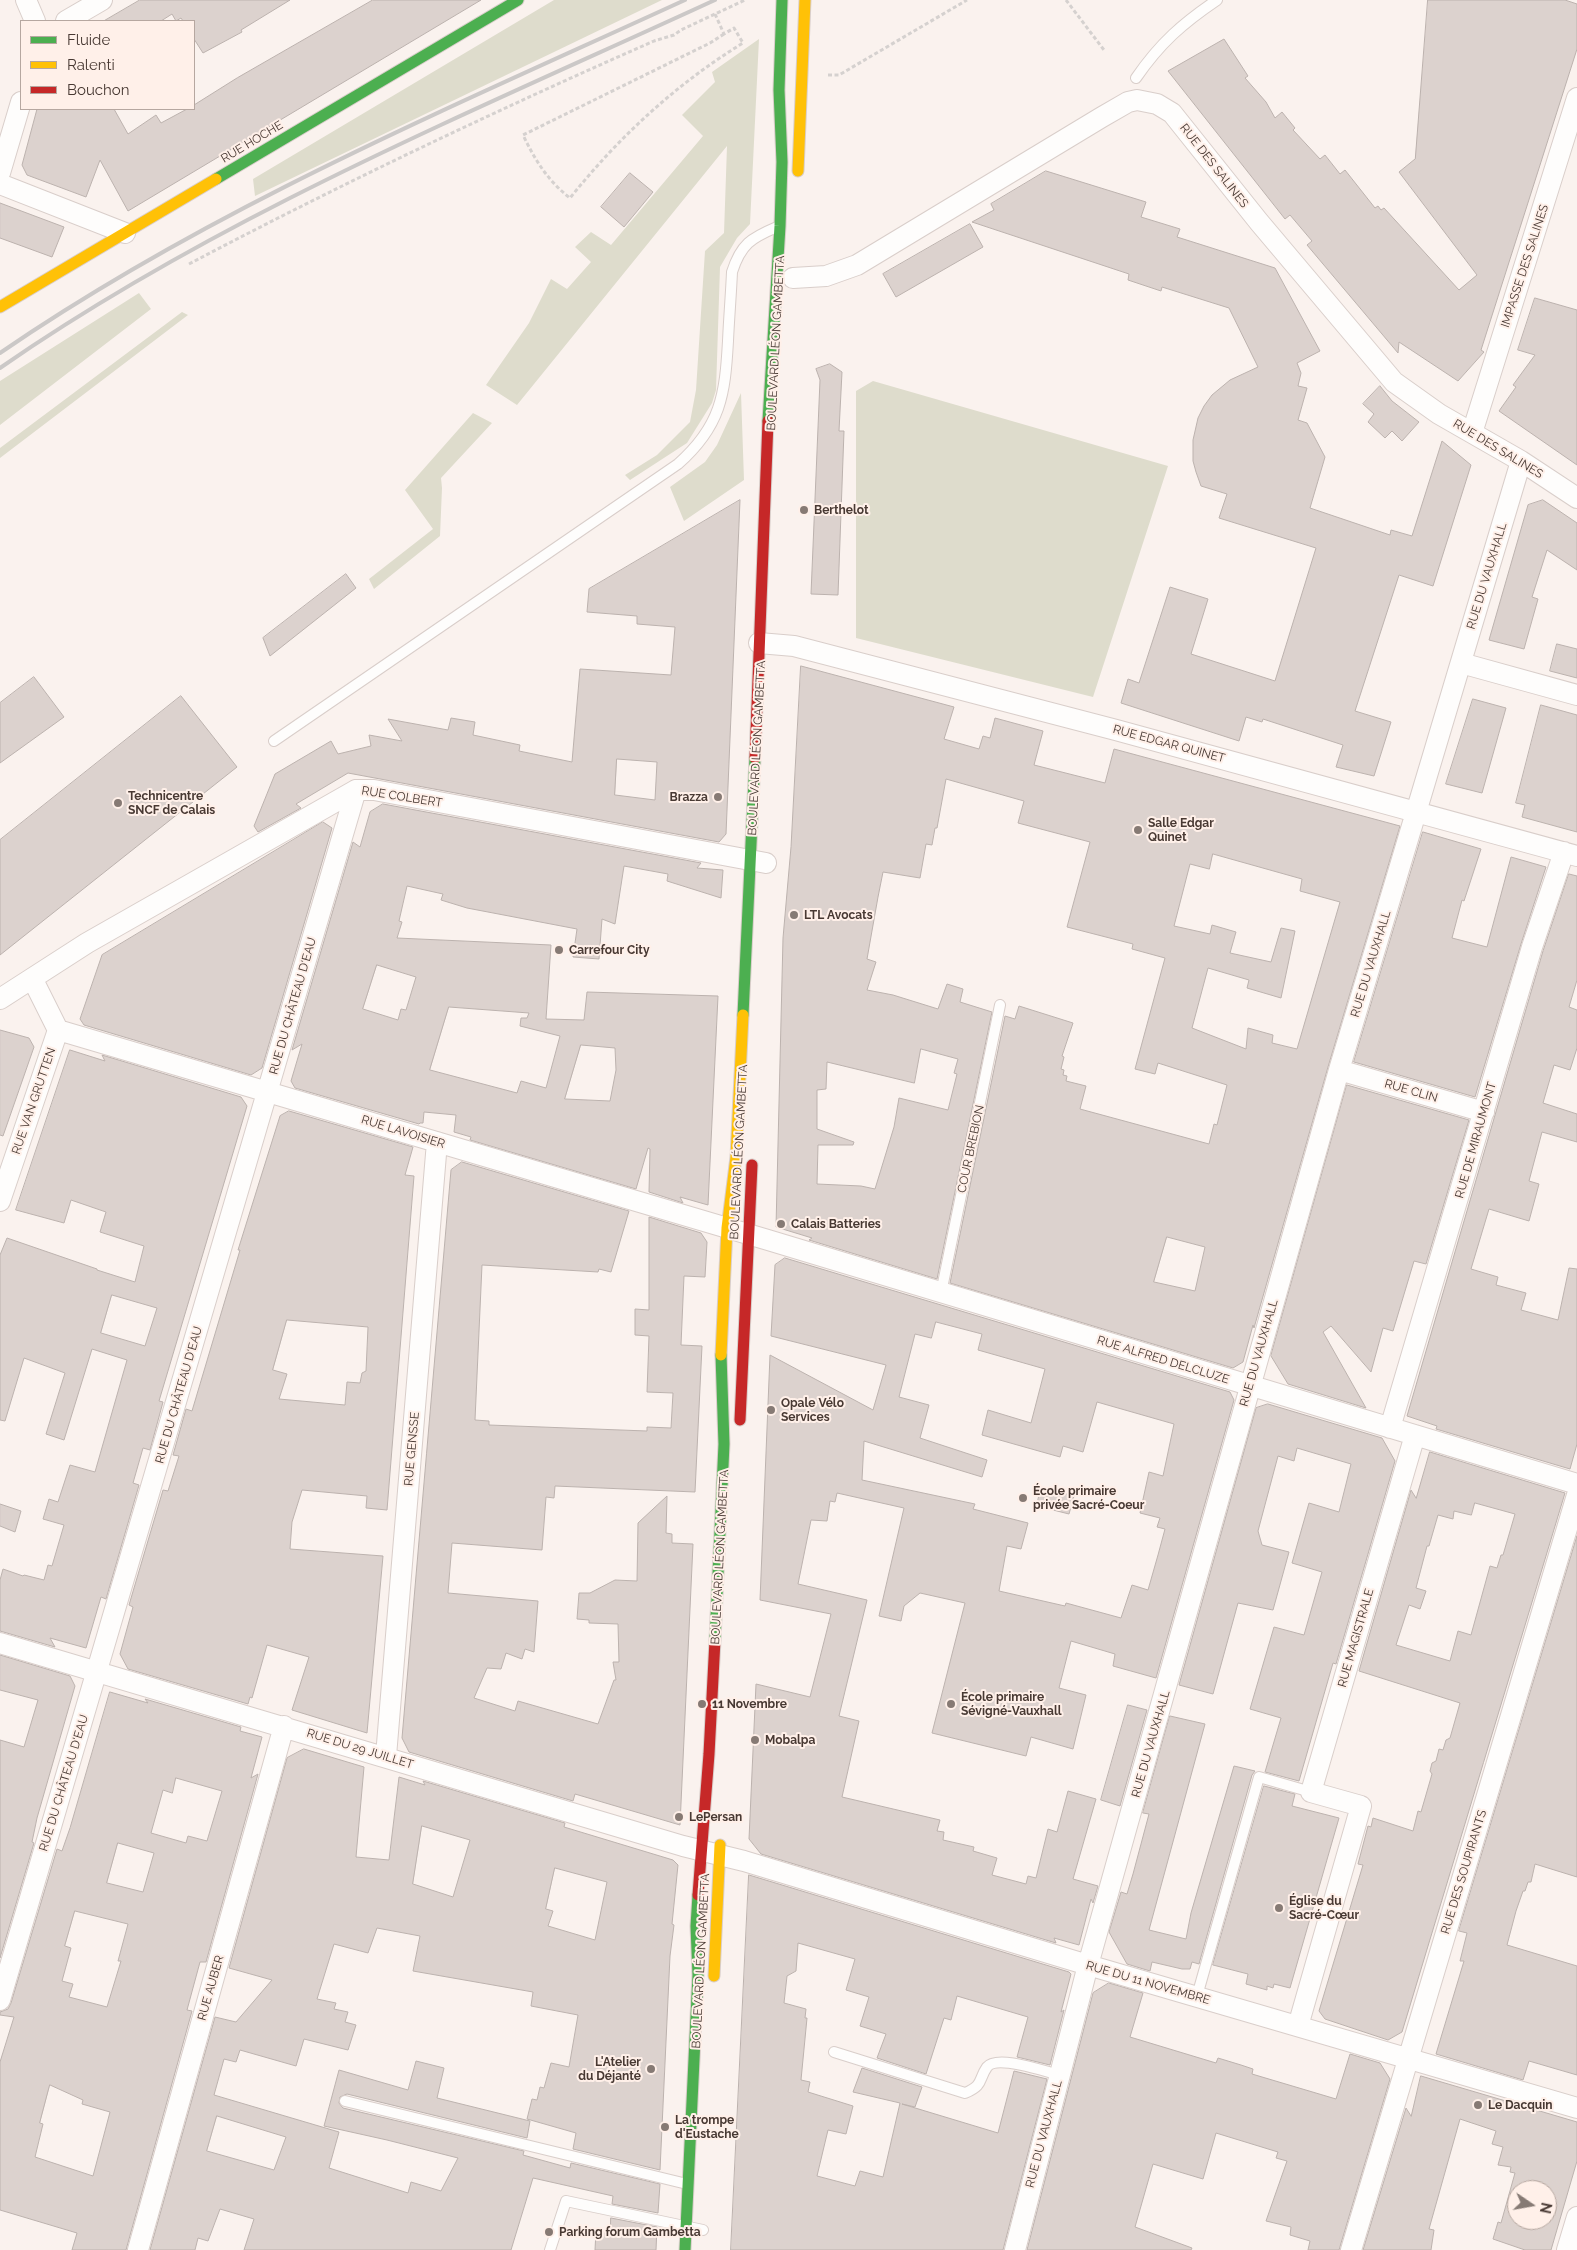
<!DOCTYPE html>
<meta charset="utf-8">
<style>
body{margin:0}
#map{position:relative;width:1577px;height:2250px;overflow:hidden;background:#faf2ee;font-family:Raleway,sans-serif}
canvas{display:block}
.legend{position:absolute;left:20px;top:20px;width:175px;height:90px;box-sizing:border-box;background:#fff0e9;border:1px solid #b6a7a0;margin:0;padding:6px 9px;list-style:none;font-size:15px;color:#483933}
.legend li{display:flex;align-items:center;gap:10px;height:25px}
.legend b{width:25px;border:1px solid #b6a7a0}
.north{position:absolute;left:1507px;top:2180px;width:50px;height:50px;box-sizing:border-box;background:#fff0e9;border:1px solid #b6a7a0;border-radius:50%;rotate:102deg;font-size:14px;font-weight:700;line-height:20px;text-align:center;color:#483933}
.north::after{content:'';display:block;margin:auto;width:18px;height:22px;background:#867a74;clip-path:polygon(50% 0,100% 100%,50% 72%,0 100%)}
</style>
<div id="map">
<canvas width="1577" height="2250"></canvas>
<ul class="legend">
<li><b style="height:6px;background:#4caf50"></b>Fluide</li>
<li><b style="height:6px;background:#ffc107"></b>Ralenti</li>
<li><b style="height:6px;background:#c62828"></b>Bouchon</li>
</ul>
<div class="north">N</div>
</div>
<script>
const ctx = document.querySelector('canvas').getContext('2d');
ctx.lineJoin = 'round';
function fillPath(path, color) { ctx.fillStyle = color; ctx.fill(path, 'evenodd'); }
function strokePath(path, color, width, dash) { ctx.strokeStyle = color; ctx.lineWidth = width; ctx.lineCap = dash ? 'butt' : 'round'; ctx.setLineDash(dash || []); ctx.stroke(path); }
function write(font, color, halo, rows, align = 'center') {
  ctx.font = font + ' Raleway,sans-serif'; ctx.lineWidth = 4; ctx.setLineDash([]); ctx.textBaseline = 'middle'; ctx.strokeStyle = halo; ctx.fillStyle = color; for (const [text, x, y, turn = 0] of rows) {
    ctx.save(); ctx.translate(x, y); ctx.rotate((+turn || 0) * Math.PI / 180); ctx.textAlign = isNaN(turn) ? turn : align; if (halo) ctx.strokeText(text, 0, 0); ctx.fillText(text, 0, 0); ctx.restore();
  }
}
const green = new Path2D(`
 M554 0H662L255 196 253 179Z
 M759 39 750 224 737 238 720 267 716 390 712 403 687 443 630 480 625 475 657 455 690 422 696 390 705 251 724 233 727 146 517 405 486 385 529 323 551 279 567 289 591 262 575 247 591 232 611 245 703 136 682 115 715 82 712 72Z
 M139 293 151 309 0 425V381Z
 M182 312 188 315 0 458V448Z
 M873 381 1168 466 1093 697 856 638V391Z
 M741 393 744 480 684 521 670 487 705 462 717 445Z
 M473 413 492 423 441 478 442 488 440 536 374 589 369 579 433 529 405 490Z`);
const building = new Path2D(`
 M140 0H290L241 30 242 32 203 53 194 39V21H183L181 18 176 21 172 14 161 21H104Z
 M373 0H481L128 211 100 160 86 197 27 175 22 165 37 109H114L128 134 156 115 161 123 187 109H194V105L237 78Z
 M1428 0H1565L1577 4V49L1481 350 1484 352 1458 381 1399 342 1398 353 1307 245 1312 241 1290 215 1285 219 1168 71 1224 39 1248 76 1245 78 1266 102 1275 118 1282 112 1295 128 1293 130 1320 159 1325 155 1340 174 1345 170 1375 208 1378 206 1381 210 1384 208 1459 290 1477 275 1399 172 1415 159Z
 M1046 171 1146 202 1141 217 1180 229 1177 237 1275 268 1320 351 1297 363 1301 373 1298 386 1307 388 1298 420 1307 423 1325 457 1310 508 1390 535 1391 530 1412 536 1442 441 1471 465 1433 586 1399 575 1355 711 1391 722 1374 776 1336 767 1343 745 1263 719 1262 722 1246 717 1239 741 1121 703 1128 679 1139 683 1170 587 1208 599 1191 654 1275 681 1316 548 1219 518 1227 494 1201 486 1196 472 1193 461V440L1198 418 1204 406 1212 395 1230 380 1258 367 1229 308 1162 287 1161 291 1128 280 1129 274 972 222 994 210 991 204Z
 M630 173 653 192 624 227 601 207Z
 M0 203 64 227 52 257 0 238Z
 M970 224 983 247 896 297 883 274Z
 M1535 298 1577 310V465L1499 411 1516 387 1513 385 1535 355 1518 350Z
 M830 364 842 372 839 431H844L838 595 811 594 820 380 816 369Z
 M1380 386 1392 401 1419 422 1402 441 1392 431 1385 438 1368 422 1374 414 1363 404Z
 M740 500 726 834 719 842 348 773 296 804 301 808 258 832 254 826 275 774 331 741 338 754 371 746 369 735 402 741 388 719 448 730 451 718 475 722 473 735 520 745 519 751 572 762 580 669 671 675 675 627 637 624V616L587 612 589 589ZM617 759 657 762 655 800 615 795Z
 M1543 500 1577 523V570L1547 550 1532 597 1538 599 1524 649 1489 640 1528 505Z
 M346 574 356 588 270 656 263 638Z
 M1557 644 1577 649V678L1550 671Z
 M801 666 954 707 944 739 979 749 983 736 990 738 995 718 1043 731 1034 765 1105 783 1114 749 1400 826 1328 1067 1254 1328 1253 1325 1243 1362 1233 1368 950 1283 1005 1016 1015 1019 1019 1006 1073 1023 1062 1056 1064 1057 1061 1069 1064 1070 1063 1075 1067 1076 1066 1081 1086 1086 1080 1109 1209 1144 1214 1124 1217 1125 1227 1085 1158 1063 1155 1074 1135 1069 1165 958 1132 949 1133 944 1067 927 1090 842 1018 823 1024 801 946 779 937 828H935L932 845 926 844 920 878 883 872 878 897 867 959 876 962 867 990 893 995 938 1009 947 984 963 989 960 1002 992 1012 937 1279 809 1240 812 1238 776 1227 783 938 791 847ZM1213 854 1302 879 1300 891 1340 902 1297 1049 1272 1043 1273 1035 1248 1028 1246 1049 1192 1028 1208 968 1249 980 1247 988 1281 998 1295 931 1281 928 1271 962 1230 953 1236 932 1212 925 1210 934 1174 926 1190 864 1209 869ZM921 1049 958 1059 954 1073 957 1074 948 1110 899 1098 894 1127 875 1189 861 1186 817 1184 818 1145H853L854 1142 817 1129V1090L826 1089 827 1062 914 1083ZM1167 1237 1205 1247 1195 1291 1154 1282Z
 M34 677 64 717 0 763V703Z
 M181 696 237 767 0 955V840Z
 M1473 699 1506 708 1482 793 1446 784Z
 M1541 705 1577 715V832L1522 817 1525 805 1516 803Z
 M383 804 701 863 697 868 723 870 721 898 667 881 668 874 624 866 615 924 602 919 599 959 573 957 577 929 467 908 441 900 443 894 407 886 399 921 402 922 397 938 551 945 546 1019 584 1020 587 992 718 996 708 1205 680 1197 683 1203 649 1192 650 1149 648 1148 636 1189 470 1140 471 1137 454 1132 456 1115 424 1112 423 1123H420L419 1124 295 1088 291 1081 302 1044 292 1050 353 842 360 847 370 812ZM377 965 416 977 406 1010 401 1009 398 1020 363 1009ZM449 1007 529 1013 527 1018H521L520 1026 560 1036 546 1088 521 1081 517 1093 430 1070ZM581 1045 615 1048 616 1070 610 1101 565 1099Z
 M323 822 332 828 262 1068 251 1075 84 1025 80 1019 102 955Z
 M1423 832 1481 849 1464 901 1462 900 1452 938 1487 947 1511 857 1546 867 1521 944 1475 1097 1354 1062Z
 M1569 874 1577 876V980L1569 1007 1577 1010V1048L1570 1070 1554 1065 1543 1103 1577 1114V1142L1542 1132 1529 1181 1539 1184 1529 1221 1489 1209 1471 1269 1498 1277 1496 1285 1526 1293 1521 1310 1558 1320 1569 1268 1577 1269V1444L1570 1469 1436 1429 1437 1426 1407 1416 1543 951Z
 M0 1030 29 1038 34 1047 3 1136 0 1135Z
 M70 1050 105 1061 102 1055 241 1097 247 1106 159 1401 163 1402 150 1450 143 1448 133 1483 139 1485 106 1599 101 1597 86 1648 50 1638 55 1647 0 1631V1580L3 1569 23 1576 24 1575 44 1580 48 1565 52 1566 64 1525 43 1519 49 1499 58 1502 70 1465 95 1472 127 1360 92 1349 64 1440 46 1434 65 1373 24 1358 5 1421 0 1420V1255L7 1238 97 1269V1270L135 1282 144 1246 100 1232 106 1212 71 1200 64 1223 16 1210ZM112 1295 157 1308 145 1346 101 1333Z
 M1347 1085 1469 1120 1426 1264 1414 1261 1393 1331 1383 1328 1371 1372 1331 1326 1323 1332 1366 1408 1288 1384 1271 1356Z
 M289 1111 413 1147 405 1175 414 1176 387 1510 366 1508 367 1496 302 1490 292 1522 290 1549 383 1556 367 1733 292 1710 309 1657 267 1645 252 1698 250 1697 248 1704 128 1669 120 1654 133 1607 129 1605 163 1490 168 1491 179 1456 173 1455 186 1409 192 1411 240 1250H238L280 1116ZM287 1320 368 1327 366 1371 362 1373 360 1383 347 1382 345 1405 279 1399 287 1374 273 1370Z
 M462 1162 629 1211 611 1272 599 1269 598 1272 482 1265 475 1420 489 1421V1425L647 1431V1427L671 1428 673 1393 647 1392 649 1336 635 1335V1309L649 1310V1217L701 1233 707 1242 705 1277 684 1276 681 1345 702 1346 695 1492 555 1486 554 1498 546 1497 542 1550 452 1543 448 1593 538 1601 534 1652 525 1649 522 1659 506 1653 501 1669 487 1668 474 1698 515 1711 518 1701 598 1724 614 1680H616L613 1662H619L618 1624 589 1623V1620L577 1619 579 1593H590L615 1580 637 1581 638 1523 667 1496 666 1533 672 1534V1543L693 1544 680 1825 575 1794 573 1801 409 1752 402 1738 451 1170Z
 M785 1258 1230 1392 1234 1400 1156 1678 1113 1666 1115 1654 1071 1641 1059 1688 1086 1695 1073 1749 1031 1737 1026 1756 932 1733 965 1603 920 1593 904 1606 901 1621 879 1616 904 1508 837 1493 835 1502 830 1501 827 1521 811 1520 798 1584 867 1600 839 1716 859 1721 842 1797 940 1820 937 1831 944 1832 943 1840 974 1847 973 1851 997 1858 992 1875 1026 1884 1028 1876 1036 1878 1048 1829 1057 1832 1068 1791 1096 1799 1073 1879 1098 1886 1093 1903 1091 1899 1079 1945 1054 1938 1056 1943 761 1854 749 1839 756 1684 810 1697 831 1614 760 1600 770 1355 873 1410 886 1365 771 1336 775 1265ZM936 1322 982 1334 978 1350 1045 1369 1031 1423 988 1410 982 1435 1060 1457 1063 1446 1083 1452 1097 1402 1174 1424 1163 1476 1149 1472 1140 1513 1160 1518 1157 1527 1165 1529 1158 1555 1148 1590 1132 1585 1121 1618 1066 1603 1065 1606 999 1591 1007 1546 1021 1549 1028 1523 973 1509 975 1504 862 1480 864 1441 982 1477 987 1460 920 1438 929 1405 899 1397 915 1334 931 1338Z
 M1268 1404 1382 1438 1395 1461 1336 1664 1333 1663 1299 1781 1265 1772 1281 1718 1250 1709 1274 1627 1304 1635 1322 1572 1292 1563 1309 1503 1339 1512 1351 1464 1297 1448 1294 1461 1278 1456 1258 1531 1262 1545 1289 1552 1273 1610 1238 1603 1213 1694 1179 1685 1256 1408Z
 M1430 1452 1565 1493 1402 2032 1388 2040 1325 2019 1319 2011 1363 1865 1358 1864 1368 1826 1371 1827 1373 1818 1413 1831 1418 1811 1421 1812 1432 1774 1430 1771 1432 1763 1436 1761 1439 1749 1443 1750 1446 1740 1450 1738 1460 1703 1359 1671 1411 1490 1416 1498ZM1475 1503 1515 1514 1503 1555H1501L1497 1568 1490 1566 1471 1635 1458 1631 1450 1661 1396 1645 1409 1605 1420 1609 1426 1591 1416 1588 1427 1546H1429L1438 1515 1453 1519 1454 1511 1471 1515Z
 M1041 1487 1074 1496 1069 1514 1037 1506Z
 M0 1504 21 1511 15 1532 0 1526Z
 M1577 1536V1877L1535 1864 1531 1882H1528L1525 1891H1523L1516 1911 1507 1945 1577 1966V2075L1529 2061 1523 2080 1436 2054 1464 1961H1460L1467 1933 1459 1931Z
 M0 1655 70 1676 75 1686 37 1818 32 1842 34 1843 0 1958V1740L24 1747 38 1700 0 1690Z
 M110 1692 148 1703 145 1699 241 1727 240 1731 262 1737 251 1778 258 1774 206 1962H200L187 2010 192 2011 126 2250H72L77 2233 0 2210V2062L14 2017 0 2015V2012L8 2009 11 2003 57 1849 62 1851 70 1828ZM176 1778 222 1791 207 1841 188 1836 186 1843 151 1833 163 1790 172 1793ZM118 1843 154 1853 143 1892 107 1883ZM75 1911 128 1924 118 1961H121L107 2007 69 1997 73 1984 62 1981 71 1948 65 1946ZM50 2085 83 2100 82 2104 110 2112 93 2176 35 2157 43 2124 40 2123Z
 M1128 1705 1147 1710 1120 1806 1101 1800Z
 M1170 1716 1205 1724 1149 1930 1186 1939 1191 1913 1234 1766 1255 1771 1252 1775 1199 1964 1192 1962 1190 1969H1182L1152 1962 1150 1971 1127 1964 1109 1932 1121 1892 1127 1894 1133 1874 1149 1814 1143 1813Z
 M304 1749 364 1767 356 1857 389 1860 399 1777 425 1785 423 1781 565 1823 564 1827 673 1860 678 1865 672 1924 674 1925 670 1956 660 2170 573 2149 576 2133 527 2119 532 2099 537 2100 540 2087 544 2088 551 2063 569 2067 578 2015 531 2006 533 1992 413 1971 420 1936 377 1928 368 1953 334 1944 317 1999 336 2003 334 2009 348 2012 345 2022 356 2025 348 2050 304 2039 296 2066 240 2050 236 2062 224 2059 214 2095 339 2132 329 2168 408 2193 411 2182 441 2191 458 2158 387 2140 324 2126 339 2070 408 2090 416 2061 444 2068 437 2098 530 2121 527 2138 347 2094 340 2097 339 2103 343 2108 524 2151 523 2155 570 2168 571 2163 660 2184 658 2213 612 2204 613 2196 533 2178 511 2250H244L254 2219 220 2209 208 2241 198 2238 195 2250H150L215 2017 236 2022 272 1980 229 1968 287 1758ZM422 1826 470 1840 453 1897 413 1884ZM555 1868 607 1882 595 1940 548 1926 553 1911 546 1909ZM217 2116 286 2137 274 2170 207 2151Z
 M1264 1786 1295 1794 1292 1806 1339 1818 1290 1988 1274 1984 1273 1988 1267 1986V1990L1246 1984 1248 1974 1213 1965Z
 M749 1875 1069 1972 1071 1974 1061 2012 1064 2010 1050 2065 1017 2057 1028 2017 957 1996 951 2020 944 2018 926 2074 877 2058 886 2034 860 2026 869 1997 846 1990 855 1959 798 1943 796 1971 787 1976 784 2003 806 2009 805 2018H807L801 2080 810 2082 808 2092 853 2106 846 2134 828 2130 817 2176 855 2186 860 2171 883 2177 900 2103 853 2092 862 2068 922 2087 915 2107 902 2104 998 2133 1014 2071 1047 2079 1003 2250H731Z
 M1109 1983 1143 1993 1130 2037 1216 2063 1218 2058 1241 2065 1253 2069 1252 2074 1336 2099 1350 2054 1380 2063 1390 2079 1339 2250H1308L1310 2241 1290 2235 1291 2227 1266 2221 1287 2161 1276 2158 1278 2152 1216 2133 1203 2179 1153 2164 1135 2227 1192 2248 1191 2250H1027L1093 1993Z
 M1421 2076 1577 2122V2161L1551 2250H1525L1493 2239 1498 2222 1501 2223 1515 2173 1510 2172 1511 2167 1498 2165 1503 2147 1492 2144 1496 2131 1460 2119 1429 2229 1434 2230 1431 2250H1363L1406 2108 1411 2116ZM1517 2190H1547V2220H1517Z
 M611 2218 657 2227 656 2250H595L596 2231 610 2232Z`);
const path = new Path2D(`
 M1066 0 1104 50
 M715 14 724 34 734 28 743 43C676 84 619 137 570 198 548 181 535 160 523 135L710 43 724 34
 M828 75H839L967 0
 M189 264C341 184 497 110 654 41L674 35 681 30 745 0`);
const lane = new Path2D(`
 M1136 78C1160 43 1183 23 1217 0
 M274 741 678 464C721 426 725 395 728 341 729 318 731 295 732 272 741 244 751 238 777 227
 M941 1293 1000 1005
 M1197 1996 1259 1777 1311 1792
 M834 2052 965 2093C984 2085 978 2080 987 2067 997 2054 1046 2072 1060 2075
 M345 2101 687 2184
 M550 2250 566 2201 703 2230`);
const street = new Path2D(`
 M26 0 35 21
 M66 21 102 0
 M0 173 21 102
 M0 184 125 233
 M793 278 826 276 857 265 1102 117 1128 102 1137 100 1157 104 1172 113 1259 222 1394 382 1439 414 1521 461 1577 498
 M1472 433 1577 98
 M759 643 794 646 1116 730 1577 856
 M1461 663 1577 695
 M33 980 58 1030
 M0 999 87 943 356 790H374L766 863
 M58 1030 768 1240 1577 1484
 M1339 1070 1484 1112
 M0 1201 58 1030
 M1390 1428 1532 947 1564 852
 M0 1643 683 1846 744 1861 1088 1965 1577 2108
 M386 1756 437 1142
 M0 2000 356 790
 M1298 2026 1361 1806 1311 1792 1415 1435
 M138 2250 284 1726
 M1015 2250 1088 1965 1339 1070 1521 461
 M1351 2250 1577 1495
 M1567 2250 1577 2217`);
const fast = new Path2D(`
 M216 179 518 0
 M768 421 780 226 782 162 779 90 782 0
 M743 1015 755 758
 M715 1640 724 1444 721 1355
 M685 2250 698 1975 696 1926 698 1895`);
const slow = new Path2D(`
 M798 171 805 0
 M0 307 216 179
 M721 1355 727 1228 736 1157 743 1015
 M714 1976 720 1845`);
const jam = new Path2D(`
 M755 758 768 421
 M740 1420 752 1165
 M698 1895 709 1754 715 1640`);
const rail = new Path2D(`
 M0 353C213 207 452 107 685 0
 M0 368C221 215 472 112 715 0`);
const markers = [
 [804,510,5,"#867a74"],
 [718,797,5,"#867a74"],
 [118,803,5,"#867a74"],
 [1138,830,5,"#867a74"],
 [794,915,5,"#867a74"],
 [559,950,5,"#867a74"],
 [781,1224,5,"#867a74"],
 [771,1410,5,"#867a74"],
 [1023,1498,5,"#867a74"],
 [702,1704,5,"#867a74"],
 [951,1704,5,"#867a74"],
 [755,1740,5,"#867a74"],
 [679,1817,5,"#867a74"],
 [1279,1908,5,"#867a74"],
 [651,2069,5,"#867a74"],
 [1478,2105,5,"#867a74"],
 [665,2127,5,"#867a74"],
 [549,2232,5,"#867a74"]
];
const streetNames = [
 ["RUE HOCHE",252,142,-31],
 ["RUE DES SALINES",1214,166,52],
 ["IMPASSE DES SALINES",1525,266,-72],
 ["BOULEVARD LÉON GAMBETTA",776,343,-87],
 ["RUE DES SALINES",1498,449,31],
 ["RUE DU VAUXHALL",1487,576,-73],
 ["RUE EDGAR QUINET",1169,744,15],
 ["BOULEVARD LÉON GAMBETTA",757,748,-87],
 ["RUE COLBERT",402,797,9],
 ["RUE DU VAUXHALL",1371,964,-73],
 ["RUE DU CHÂTEAU D'EAU",293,1006,-74],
 ["RUE CLIN",1411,1091,16],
 ["RUE VAN GRUTTEN",34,1101,-71],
 ["RUE LAVOISIER",403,1132,17],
 ["RUE DE MIRAUMONT",1476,1140,-74],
 ["COUR BREBION",971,1149,-78],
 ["BOULEVARD LÉON GAMBETTA",739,1152,-87],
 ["RUE DU VAUXHALL",1259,1353,-74],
 ["RUE ALFRED DELCLUZE",1163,1360,17],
 ["RUE DU CHÂTEAU D'EAU",179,1395,-74],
 ["RUE GENSSE",412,1449,-85],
 ["BOULEVARD LÉON GAMBETTA",720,1557,-87],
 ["RUE MAGISTRALE",1356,1638,-74],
 ["RUE DU VAUXHALL",1151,1744,-74],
 ["RUE DU 29 JUILLET",360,1749,17],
 ["RUE DU CHÂTEAU D'EAU",64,1783,-73],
 ["RUE DES SOUPIRANTS",1464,1872,-73],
 ["BOULEVARD LÉON GAMBETTA",701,1961,-87],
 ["RUE DU 11 NOVEMBRE",1148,1983,16],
 ["RUE AUBER",211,1988,-74],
 ["RUE DU VAUXHALL",1044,2134,-75]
];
const poiNames = [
 ["Berthelot",814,510],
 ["Technicentre",128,796],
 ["SNCF de Calais",128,810],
 ["Brazza",708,797,"right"],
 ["Salle Edgar",1148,823],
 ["Quinet",1148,837],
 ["LTL Avocats",804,915],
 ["Carrefour City",569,950],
 ["Calais Batteries",791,1224],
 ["Opale Vélo",781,1403],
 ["Services",781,1417],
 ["École primaire",1033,1491],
 ["privée Sacré-Coeur",1033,1505],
 ["École primaire",961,1697],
 ["Sévigné-Vauxhall",961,1711],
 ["11 Novembre",712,1704],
 ["Mobalpa",765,1740],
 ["LePersan",689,1817],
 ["Église du",1289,1901],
 ["Sacré-Cœur",1289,1915],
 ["L'Atelier",641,2062,"right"],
 ["du Déjanté",641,2076,"right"],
 ["Le Dacquin",1488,2105],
 ["La trompe",675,2120],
 ["d'Eustache",675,2134],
 ["Parking forum Gambetta",559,2232]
];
fillPath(green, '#dedccc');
fillPath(building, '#dcd2ce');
strokePath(building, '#bcb2ae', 1);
strokePath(lane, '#d9ceca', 12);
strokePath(street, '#d9ceca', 22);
strokePath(fast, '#d9ceca', 13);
strokePath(slow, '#d9ceca', 13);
strokePath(jam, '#d9ceca', 13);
strokePath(path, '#d5d1cf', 3, [4, 2.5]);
strokePath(lane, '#fefdfc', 10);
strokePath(street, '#fefdfc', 20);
strokePath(fast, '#4caf50', 11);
strokePath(slow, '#ffc107', 11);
strokePath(jam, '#c62828', 11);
strokePath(rail, '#cbc8c7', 4);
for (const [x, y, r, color] of markers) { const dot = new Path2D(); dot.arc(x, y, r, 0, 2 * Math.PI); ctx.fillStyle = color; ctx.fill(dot); strokePath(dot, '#fff0e9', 2); }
write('12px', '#483933', '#fff0e9', streetNames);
write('bold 12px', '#483933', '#fff0e9', poiNames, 'left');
</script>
